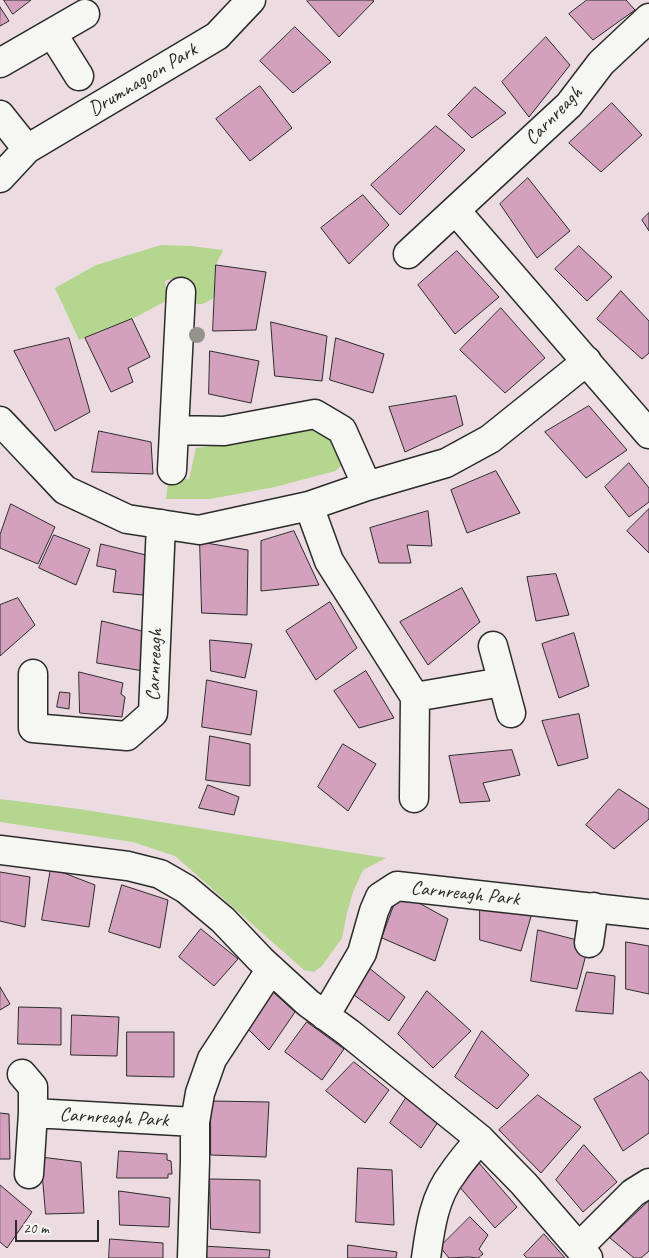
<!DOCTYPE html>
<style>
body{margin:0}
#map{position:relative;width:649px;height:1258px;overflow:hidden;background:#ecdce2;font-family:Caveat,sans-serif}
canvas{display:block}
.scale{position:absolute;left:15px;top:1220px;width:84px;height:22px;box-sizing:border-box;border:2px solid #2b2b2b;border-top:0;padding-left:6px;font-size:15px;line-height:18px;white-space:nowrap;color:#2b2b2b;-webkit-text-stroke:4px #f6f6f2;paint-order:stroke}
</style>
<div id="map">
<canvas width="649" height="1258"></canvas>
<div class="scale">20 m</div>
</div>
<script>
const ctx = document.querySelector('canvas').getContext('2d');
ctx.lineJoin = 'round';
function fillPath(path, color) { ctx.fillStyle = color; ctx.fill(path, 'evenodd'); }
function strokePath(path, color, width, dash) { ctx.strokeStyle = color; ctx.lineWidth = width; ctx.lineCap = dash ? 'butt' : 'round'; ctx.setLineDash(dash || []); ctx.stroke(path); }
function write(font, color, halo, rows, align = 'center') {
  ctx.font = font + ' Caveat,sans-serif'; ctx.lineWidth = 4; ctx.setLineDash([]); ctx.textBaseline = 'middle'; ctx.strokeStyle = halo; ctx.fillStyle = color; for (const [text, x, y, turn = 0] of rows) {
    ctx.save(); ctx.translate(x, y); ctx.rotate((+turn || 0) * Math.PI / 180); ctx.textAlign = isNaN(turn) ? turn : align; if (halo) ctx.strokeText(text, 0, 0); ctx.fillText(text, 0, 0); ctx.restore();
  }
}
const green = new Path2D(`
 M161 245 191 246 223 250 216 265 215 297C193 313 190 300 178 282L171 279 165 281 168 300 132 319 79 340 55 288 96 265Z
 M322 428 339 437 344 464 335 471 275 487 210 499H166L169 477 189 479 196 448Z
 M0 799 79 809 386 858 363 870 353 892 347 913 342 938 322 966 314 972 304 970 175 856 133 842 0 822Z`);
const building = new Path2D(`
 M4 0H31L13 14Z
 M308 0H372L374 1 339 37 307 1Z
 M587 0H626L635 10 593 40 569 14Z
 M0 7 9 21 0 26Z
 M295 27 331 62 293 93 260 61Z
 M546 37 570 65 529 117 502 82Z
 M260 86 292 128 250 161 216 119Z
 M475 87 506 113 472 138 448 115Z
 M612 103 642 135 601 172 569 143Z
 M436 126 465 150 400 215 371 185Z
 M528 178 570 231 537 258 500 204Z
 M363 195 389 225 349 264 321 228Z
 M649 213V231L642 220Z
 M579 246 612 277 587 301 555 269Z
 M457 251 499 297 455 334 418 285Z
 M216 265 266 272 256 330 213 331Z
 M621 291 649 321V353L642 359 597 319Z
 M501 308 545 358 505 393 460 350Z
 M132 319 150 357 128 368 133 382 111 392 85 338Z
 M271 322 327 336 322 381 275 376Z
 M69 338 90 412 55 431 14 351Z
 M336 338 384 354 373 393 330 380Z
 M210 351 259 361 251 403 209 394Z
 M456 396 463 425 405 452 389 407Z
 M589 406 627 450 586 478 545 432Z
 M99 431 151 442 153 474 92 472Z
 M629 463 649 488V502L629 517 605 487Z
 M496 471 520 513 467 533 451 490Z
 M11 504 55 527 38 564 0 548V535Z
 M649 509V553L627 531Z
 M428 511 432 546 407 545 411 563H379L370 528Z
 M294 531 319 585 261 591V541Z
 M54 535 90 549 76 585 39 568Z
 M200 542 248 550 247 615 202 613Z
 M101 544 150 556 153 596 113 592 116 570 97 566Z
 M556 574 569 615 536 621 527 577Z
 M462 588 480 622 428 665 400 622Z
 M18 598 35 625 0 656V605Z
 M330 602 357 648 316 680 286 631Z
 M102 621 142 631 143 671 97 663Z
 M574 633 589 686 559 698 542 644Z
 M210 640 252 644 245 678 211 671Z
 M366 671 394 718 359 728 334 691Z
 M79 672 123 683 121 694 125 697 122 717 80 713Z
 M207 680 257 691 251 735 202 727Z
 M60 692 70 693 69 709 57 707Z
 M579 714 588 758 558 766 542 721Z
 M210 736 250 744V786L206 780Z
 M343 744 376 764 348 811 318 787Z
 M512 750 520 775 483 783 490 801 460 803 449 756Z
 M208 785 239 797 234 815 199 808Z
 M619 789 649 809V819L614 849 586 825Z
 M51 868 95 885 89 927 42 920Z
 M0 872 30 877 25 927 0 921Z
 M122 885 168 900 160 948 109 932Z
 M399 892 448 919 435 961 382 938Z
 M480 900 532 913 521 951 480 940Z
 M201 929 238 959 214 986 179 957Z
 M538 930 589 943 577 989 531 981Z
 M626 942 649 946V994L626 989Z
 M368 967 405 997 389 1021 350 992Z
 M587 972 615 976 613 1014 576 1011Z
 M0 987 10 1004 0 1010Z
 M272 991 295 1012 269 1050 245 1026Z
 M427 991 471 1031 433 1068 398 1034Z
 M19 1007 61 1008V1045L18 1044Z
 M72 1015 119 1017 117 1056 71 1055Z
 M307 1022 344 1049 322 1080 285 1052Z
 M482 1031 529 1075 497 1109 455 1077Z
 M127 1032H174V1077L127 1076Z
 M354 1062 389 1090 365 1123 326 1091Z
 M641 1072 649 1081V1133L623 1151 594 1099Z
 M538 1095 581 1127 541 1173 499 1130Z
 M406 1098 438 1122 421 1148 390 1123Z
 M211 1101 269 1102 266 1157 211 1155Z
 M0 1113 9 1114 10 1159H0Z
 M584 1145 617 1182 583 1212 556 1180Z
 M119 1151 167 1154V1160L171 1161 172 1174H168V1178H117Z
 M41 1157 81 1162 84 1213 46 1214Z
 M479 1163 517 1207 495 1228 458 1185Z
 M358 1168 392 1170 394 1225 356 1222Z
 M210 1179 260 1180V1233L211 1229Z
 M0 1185 32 1212 7 1248 0 1242Z
 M119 1191 170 1198 169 1227 120 1225Z
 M649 1201V1251L641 1258H634L610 1238Z
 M470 1217 488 1235 479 1249 483 1254 478 1258 468 1257 449 1258 440 1247Z
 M544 1234 565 1258H527L524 1255Z
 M110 1239 163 1243V1258H109Z
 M348 1245 397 1252 396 1258H348Z
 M203 1246 270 1250 269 1258H203Z`);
const minor = new Path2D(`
 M52 33 79 76
 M0 63 85 14
 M0 115 27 149
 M0 178 27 149 217 36 251 0
 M456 211 649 434
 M408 254 569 105 601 63 649 18
 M0 421 65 490 127 519 199 530 309 506 367 486 446 463 490 439 587 361
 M174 430 224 431 315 414 342 430 367 486
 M172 470 181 292
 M309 506 329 561 415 697 414 798
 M493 646 511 713
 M33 674V728L127 736 153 713 161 524
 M415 697 502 682
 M0 850 128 866 160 874 186 889 223 920 261 960 308 1003 349 1033 480 1139 524 1184 588 1258
 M589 943 594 907
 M325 1016 362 953 374 911 380 897 397 886 649 914
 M22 1074 33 1087V1113L29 1174
 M33 1113 195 1122
 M579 1247 633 1193 649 1183
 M192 1258 195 1161V1122L200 1093 212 1059 271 969
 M426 1258C430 1229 434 1197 453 1173 461 1161 471 1150 480 1139`);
const trees = [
 [197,335]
];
const streetNames = [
 ["Drumnagoon Park",143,80,-31],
 ["Carnreagh",554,116,-46],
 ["Carnreagh",155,665,-88],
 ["Carnreagh Park",465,894,6],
 ["Carnreagh Park",114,1118,3]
];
fillPath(green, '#b5d68f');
fillPath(building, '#d3a1be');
strokePath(building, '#2b2b2b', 1);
strokePath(minor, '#2b2b2b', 31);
strokePath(minor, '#f6f6f2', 28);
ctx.fillStyle = '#95928b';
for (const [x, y] of trees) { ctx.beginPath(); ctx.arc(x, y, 8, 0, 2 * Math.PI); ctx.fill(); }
write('20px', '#2b2b2b', '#f6f6f2', streetNames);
</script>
